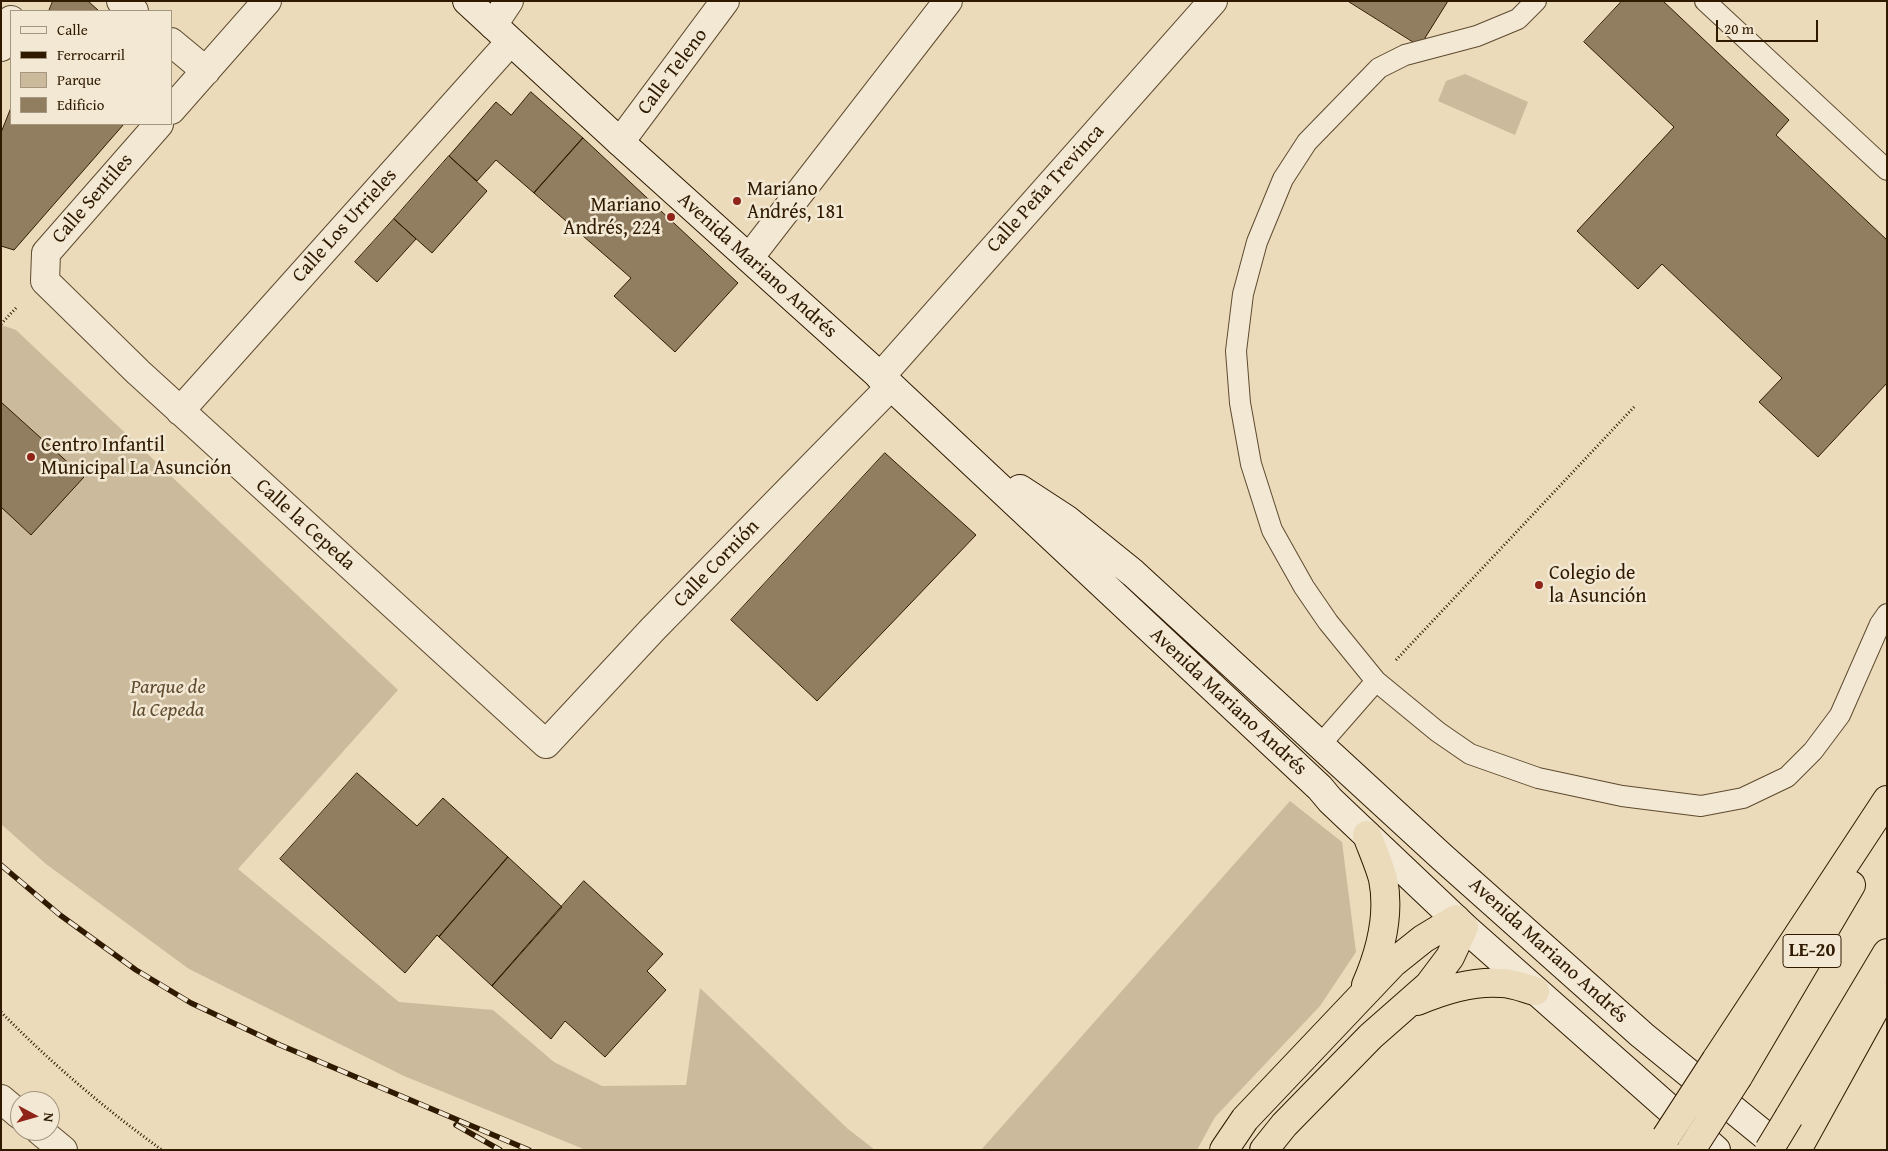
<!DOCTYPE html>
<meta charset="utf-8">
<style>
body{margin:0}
#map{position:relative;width:1888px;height:1151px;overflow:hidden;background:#ebdbbb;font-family:"Gentium Book Plus",serif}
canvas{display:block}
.frame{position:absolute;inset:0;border:2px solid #2f1a00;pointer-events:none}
.legend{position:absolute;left:10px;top:10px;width:162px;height:115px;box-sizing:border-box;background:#f2e8d3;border:1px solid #a4967f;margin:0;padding:6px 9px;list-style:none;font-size:15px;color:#2f1a00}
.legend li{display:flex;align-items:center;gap:10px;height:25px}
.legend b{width:25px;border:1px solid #a4967f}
.north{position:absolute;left:10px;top:1091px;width:50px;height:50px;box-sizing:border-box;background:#f2e8d3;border:1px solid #a4967f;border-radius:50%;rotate:96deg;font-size:14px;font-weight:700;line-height:20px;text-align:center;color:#2f1a00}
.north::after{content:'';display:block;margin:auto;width:18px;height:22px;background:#8f2418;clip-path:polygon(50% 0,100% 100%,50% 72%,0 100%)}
.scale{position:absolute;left:1716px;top:20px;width:102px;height:22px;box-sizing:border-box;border:2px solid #2f1a00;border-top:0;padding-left:6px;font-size:15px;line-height:18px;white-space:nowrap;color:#2f1a00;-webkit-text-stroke:4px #f2e8d3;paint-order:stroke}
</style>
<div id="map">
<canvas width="1888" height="1151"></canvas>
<div class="frame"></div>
<ul class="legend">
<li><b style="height:6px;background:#f2e8d3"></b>Calle</li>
<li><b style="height:6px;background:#2f1a00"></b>Ferrocarril</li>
<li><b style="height:14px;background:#cbba9b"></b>Parque</li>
<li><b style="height:14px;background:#917e61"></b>Edificio</li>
</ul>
<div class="north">N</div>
<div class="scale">20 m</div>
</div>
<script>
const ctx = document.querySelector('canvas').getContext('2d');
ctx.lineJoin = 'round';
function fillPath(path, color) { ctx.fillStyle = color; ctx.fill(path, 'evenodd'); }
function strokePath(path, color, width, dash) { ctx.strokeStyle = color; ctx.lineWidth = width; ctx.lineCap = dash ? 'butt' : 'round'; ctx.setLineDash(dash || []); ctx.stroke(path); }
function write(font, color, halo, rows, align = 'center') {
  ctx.font = font + ' "Gentium Book Plus",serif'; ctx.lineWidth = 5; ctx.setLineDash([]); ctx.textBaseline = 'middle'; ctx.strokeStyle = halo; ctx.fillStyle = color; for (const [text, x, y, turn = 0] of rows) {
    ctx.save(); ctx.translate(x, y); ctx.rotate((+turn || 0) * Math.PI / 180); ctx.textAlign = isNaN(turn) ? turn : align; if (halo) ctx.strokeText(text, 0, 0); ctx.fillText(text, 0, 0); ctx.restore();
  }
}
const green = new Path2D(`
 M1465 74 1528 102 1515 135 1438 101 1446 81Z
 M1 325 16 330 398 690 238 869 399 1002 493 1010 554 1062 602 1086 686 1085 700 988 848 1129 875 1150H586L404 1076 189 969 46 864 1 824Z
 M1290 801 1342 842 1356 952 1320 1006 1215 1117 1197 1150H981Z`);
const building = new Path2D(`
 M53 1H88L99 11H49Z
 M1348 1H1448L1420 46Z
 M1622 1H1663L1789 120 1776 135 1887 240V383L1818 457 1759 402 1782 378 1662 264 1638 289 1577 231 1674 127 1584 42Z
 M531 92 583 138 534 193 496 160 477 181 449 156 496 102 511 115Z
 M11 108V124H124L14 250 1 246V133Z
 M583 138 738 283 675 352 614 296 631 278 534 193Z
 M449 156 487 191 432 253 394 219Z
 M394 219 416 239 377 282 355 262Z
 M1 402 84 477 31 535 1 507Z
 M885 453 976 535 817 701 731 620Z
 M357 773 417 826 443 798 508 857 439 937 437 935 405 973 280 859Z
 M508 857 562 907 492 986 439 937Z
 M584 881 663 954 647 971 666 990 605 1057 565 1021 551 1039 492 986Z`);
const path = new Path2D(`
 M1 324 16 308
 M1396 660 1635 406
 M1 1012C50 1062 105 1109 162 1150`);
const lane = new Path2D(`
 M1536 1 1518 19 1477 36 1405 55 1379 68 1307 142 1283 179 1257 242 1243 294 1236 351 1240 403 1251 464 1272 530 1304 587 1328 622 1376 681 1438 732 1470 754 1538 778 1622 796 1701 806 1743 798 1787 777 1813 751 1840 715 1880 624 1887 614
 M1705 1 1887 170
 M1320 745 1376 681`);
const street = new Path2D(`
 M121 1 134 11
 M493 25 509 1
 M171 42 206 71
 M1 47 11 20
 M171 110 267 1
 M159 124 46 253 45 281 138 372 546 744 653 629 891 386
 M620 142 725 1
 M749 258 948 1
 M880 377 1213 1
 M180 411 510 42
 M1 1099 20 1115
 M40 1131 63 1150`);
const secondary = new Path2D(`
 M467 1 620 142 891 386 1320 788 1330 800 1464 927 1716 1150
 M1020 489 1066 519 1133 573 1442 857 1642 1035 1783 1150`);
const highway = new Path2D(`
 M1366 985C1380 953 1390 914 1383 879 1379 864 1372 849 1367 835
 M1417 1001C1444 990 1472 981 1501 983 1512 983 1524 988 1535 991
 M1716 1060 1887 800
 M1738 1077 1851 885
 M1789 1117 1887 953
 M1224 1150 1245 1119 1393 963 1423 939 1456 919
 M1264 1150 1284 1125 1371 1036 1429 985 1450 957 1464 927
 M1797 1150 1882 996`);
const rail = new Path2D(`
 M1 865 60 915 136 970 191 1003 280 1045 529 1150
 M456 1125 500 1150`);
const highwayBridge = new Path2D(`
 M1666 1137 1716 1060
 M1691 1150 1738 1077
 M1769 1150 1789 1117`);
const markers = [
 [737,201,5,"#8f2418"],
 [671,217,5,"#8f2418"],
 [31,457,5,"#8f2418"],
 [1539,585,5,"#8f2418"]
];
const shields = [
 [1812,951,58]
];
const shieldNames = [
 ["LE-20",1812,951]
];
const streetNames = [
 ["Calle Teleno",673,72,-53],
 ["Calle Peña Trevinca",1046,189,-48],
 ["Calle Sentiles",93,199,-49],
 ["Calle Los Urrieles",345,226,-48],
 ["Avenida Mariano Andrés",757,266,42],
 ["Calle la Cepeda",305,525,42],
 ["Calle Cornión",717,564,-46],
 ["Avenida Mariano Andrés",1228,702,43],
 ["Avenida Mariano Andrés",1548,951,42]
];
const poiNames = [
 ["Mariano",747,190],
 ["Andrés, 181",747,213],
 ["Mariano",661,206,"right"],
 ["Andrés, 224",661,229,"right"],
 ["Centro Infantil",41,446],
 ["Municipal La Asunción",41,469],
 ["Colegio de",1549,574],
 ["la Asunción",1549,597]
];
const parkNames = [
 ["Parque de",168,688],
 ["la Cepeda",168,711]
];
fillPath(green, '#cbba9b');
fillPath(building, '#917e61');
strokePath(building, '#2f1a00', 1);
strokePath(lane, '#5e4a2f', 22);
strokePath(street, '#5e4a2f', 30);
strokePath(secondary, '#2f1a00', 30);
strokePath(highway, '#2f1a00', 30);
strokePath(path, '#2f1a00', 3, [1, 2.5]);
strokePath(lane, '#f2e8d3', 20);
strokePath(street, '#f2e8d3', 28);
strokePath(secondary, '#f2e8d3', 28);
strokePath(highway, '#ebdbbb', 28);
strokePath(rail, '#2f1a00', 5.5);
strokePath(rail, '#f2e8d3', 4, [11]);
strokePath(highwayBridge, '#2f1a00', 30, []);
strokePath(highwayBridge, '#ebdbbb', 28);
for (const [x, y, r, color] of markers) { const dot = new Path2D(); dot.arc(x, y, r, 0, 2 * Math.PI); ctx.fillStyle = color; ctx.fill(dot); strokePath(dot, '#f2e8d3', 2); }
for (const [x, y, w] of shields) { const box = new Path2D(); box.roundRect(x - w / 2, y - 16.5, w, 33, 4); ctx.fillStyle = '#f2e8d3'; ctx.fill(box); strokePath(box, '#2f1a00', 1); }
write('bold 19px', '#2f1a00', null, shieldNames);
write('20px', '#2f1a00', '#f2e8d3', streetNames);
write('20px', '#2f1a00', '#f2e8d3', poiNames, 'left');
write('italic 20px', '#5e4a2e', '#f2e8d3', parkNames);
</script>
